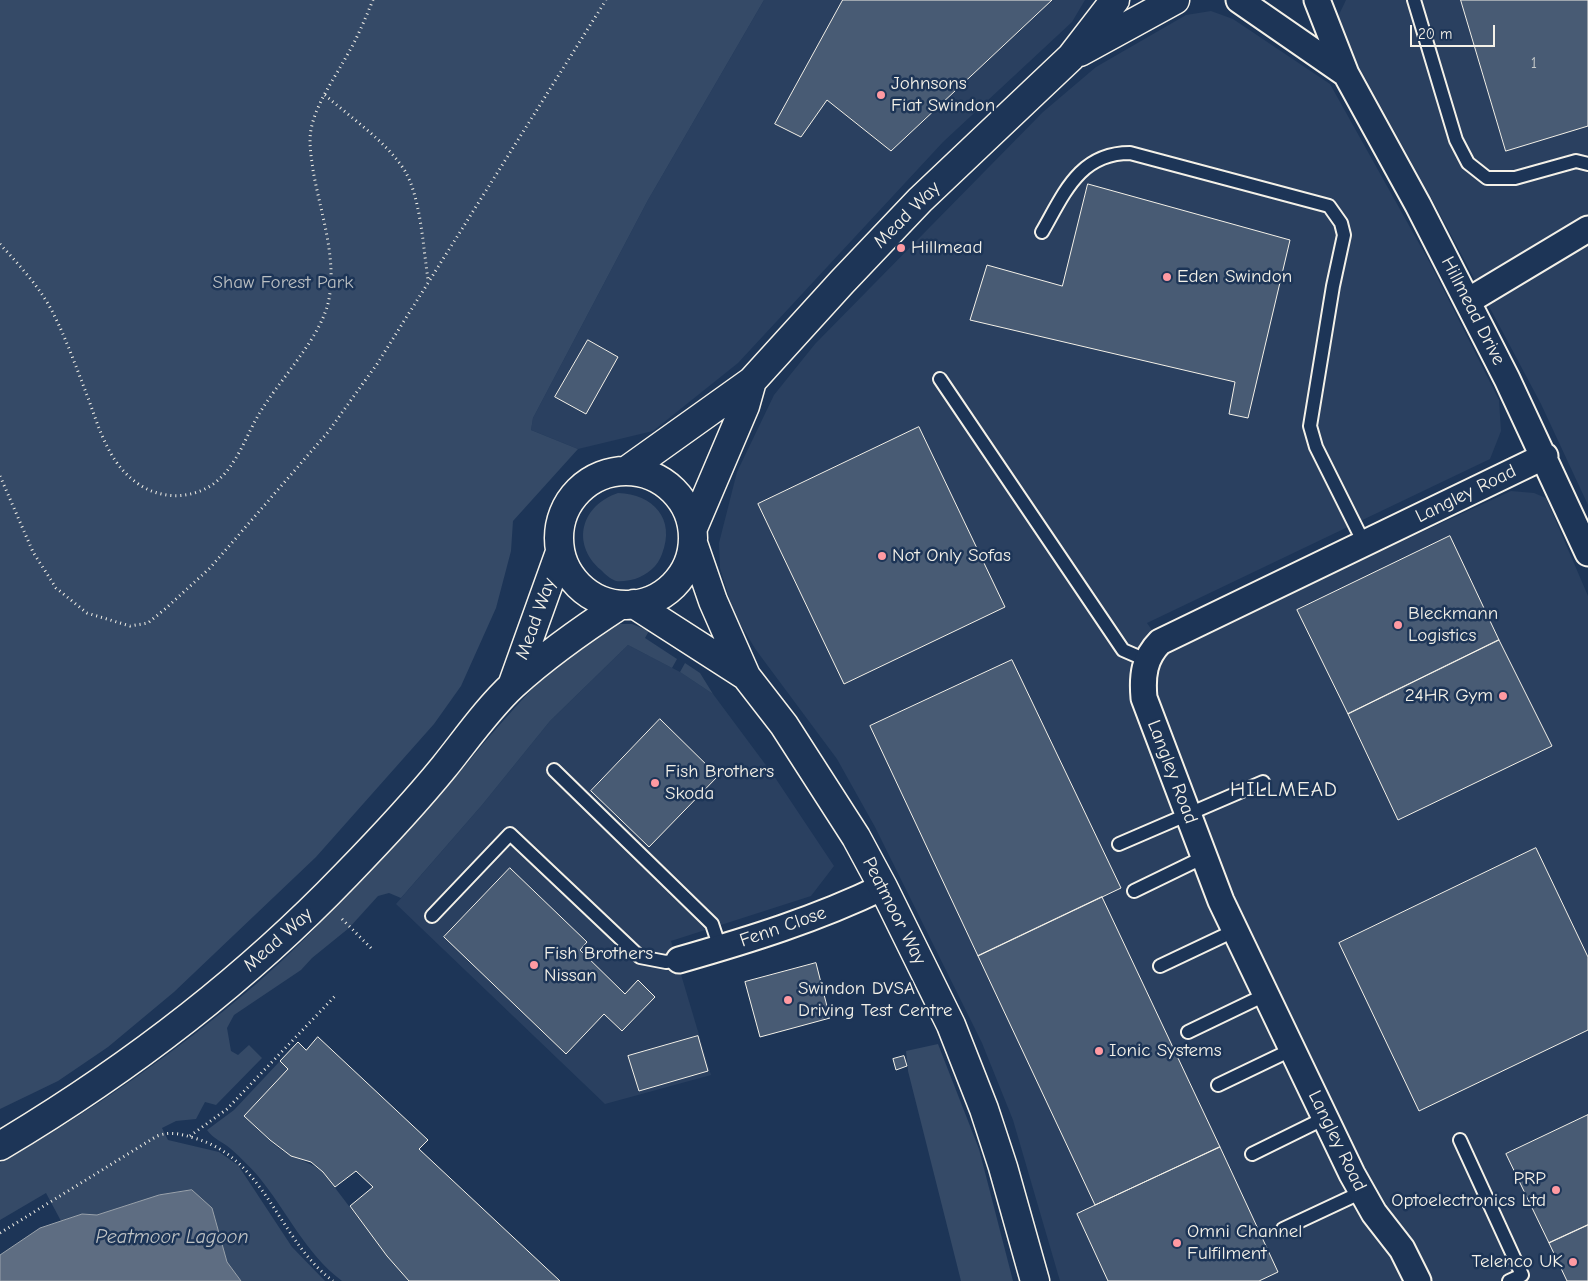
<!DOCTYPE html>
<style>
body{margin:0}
#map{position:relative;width:1588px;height:1281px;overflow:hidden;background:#1d3557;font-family:"Comic Neue",sans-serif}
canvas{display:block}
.scale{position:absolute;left:1410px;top:25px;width:85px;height:22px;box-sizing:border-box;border:2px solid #f4f1e8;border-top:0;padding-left:6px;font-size:15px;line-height:18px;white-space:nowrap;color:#f4f1e8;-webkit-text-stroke:4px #1d3557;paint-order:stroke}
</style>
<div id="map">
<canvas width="1588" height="1281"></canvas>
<div class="scale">20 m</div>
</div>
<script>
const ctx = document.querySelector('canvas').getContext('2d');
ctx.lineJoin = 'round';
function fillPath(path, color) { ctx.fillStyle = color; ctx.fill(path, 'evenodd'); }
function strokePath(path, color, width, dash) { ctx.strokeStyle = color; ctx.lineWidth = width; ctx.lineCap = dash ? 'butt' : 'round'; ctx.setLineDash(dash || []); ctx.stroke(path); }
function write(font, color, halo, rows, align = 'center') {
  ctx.font = font + ' "Comic Neue",sans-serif'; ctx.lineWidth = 5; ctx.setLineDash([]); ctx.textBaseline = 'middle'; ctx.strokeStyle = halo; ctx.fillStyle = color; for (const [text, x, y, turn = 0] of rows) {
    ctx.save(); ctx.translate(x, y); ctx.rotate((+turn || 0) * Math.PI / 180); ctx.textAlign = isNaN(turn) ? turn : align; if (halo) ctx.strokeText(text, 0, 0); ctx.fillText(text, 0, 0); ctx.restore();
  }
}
const built = new Path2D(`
 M764 0H1085L1072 22 943 142 738 363 653 431 578 449 531 430 533 418 648 200Z
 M1346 0H1588V505L1541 404 1443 220 1335 23Z
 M1211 11 1233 19 1330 84 1430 263 1499 400 1501 431 1490 459 1147 623 1166 650 1511 491 1534 493 1546 498 1588 596V1281H1060L1013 1120 982 1043 875 827 837 759 756 650 734 614 720 568 719 543 737 472 774 395 815 344 1043 112 1096 67 1186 15Z
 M628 645 680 672 713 694 774 776 834 866 811 896 671 941 711 1075 605 1104 396 904 482 805 550 721Z`);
const green = new Path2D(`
 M0 0H764L648 200 533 418 531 430 578 449 513 521 511 551 496 608 461 686 434 724 316 857 174 992 108 1047 58 1081 0 1109Z
 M618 493C653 494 676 519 662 554 658 566 647 575 635 579 630 580 622 582 616 581 610 579 605 574 601 570 570 543 582 505 618 493Z
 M620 624H632L649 631 645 638 677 659 672 668 628 645 550 721 482 805 401 898 389 893 378 896 349 928 312 958 301 970 234 1015 227 1028 231 1051 238 1055 249 1045 262 1058 216 1105 205 1102 196 1119 176 1121 162 1128 168 1140 219 1152 238 1165 292 1247 325 1281H241L227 1262 212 1208 159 1195 97 1215 82 1214 61 1221 46 1193 0 1220V1163C91 1112 176 1052 255 985 292 953 326 918 359 882 400 839 441 795 479 749 508 715 578 632 620 624Z
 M685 663 700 673 713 694 680 672Z
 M938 1044 979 1149 1013 1281H961L908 1071 906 1051Z
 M280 1061 288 1069 244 1116C259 1130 273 1147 292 1156 303 1161 312 1164 323 1172L387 1256 409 1281H342C305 1253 287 1211 258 1176 250 1167 240 1157 231 1149 223 1142 213 1139 207 1130L234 1110Z`);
const water = new Path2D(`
 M192 1190 212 1208 227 1262 241 1281H0V1255L40 1228 82 1214 97 1215 159 1195Z`);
const building = new Path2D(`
 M843 0H1052L891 151 827 100 801 137 775 124Z
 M1461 0H1588V126L1506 151Z
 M1088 184 1290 240 1248 418 1229 414 1235 382 970 320 987 265 1062 286Z
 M588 340 618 357 586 414 555 397Z
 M919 427 1005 607 844 684 758 504Z
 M1450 536 1499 640 1348 714 1297 610Z
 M1499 640 1552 746 1398 820 1348 714Z
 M1012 660 1121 888 978 956 870 726Z
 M660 719 718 776 649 847 591 791Z
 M1536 848 1588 957V1030L1419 1111 1339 943Z
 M510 868 587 942 580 950 625 994 638 980 655 997 622 1031 604 1014 566 1054 444 937Z
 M1102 897 1220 1147 1095 1205 978 956Z
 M816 963 830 1018 760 1037 745 982Z
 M698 1036 708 1071 639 1091 628 1056Z
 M318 1037 428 1140 419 1149 560 1281H409L387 1256 350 1206 373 1187 356 1171 335 1187 323 1172 311 1162 291 1156 270 1140 244 1116 288 1069 280 1061 298 1042 306 1050Z
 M904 1056 907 1066 896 1070 893 1059Z
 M1588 1115V1225L1549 1243 1506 1154Z
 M1220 1147 1278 1272 1259 1281H1108L1077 1214Z
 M1588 1225V1281H1567L1549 1243Z`);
const path = new Path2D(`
 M325 95C351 118 386 141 405 171 421 199 423 247 428 279
 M0 244C18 264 39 286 52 311 65 336 75 364 85 390 98 423 106 461 137 483 160 500 193 500 216 482 237 465 246 436 259 414 279 380 322 337 329 299 337 257 320 211 313 170 311 155 308 140 312 125 318 101 334 79 346 57 357 39 365 19 373 0
 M0 476 33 552 56 588 87 613 130 626 148 623 165 609 210 568 328 432 377 364 606 0
 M342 919 372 949
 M190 1136 227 1109 337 994
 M0 1233 157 1136C170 1131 181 1134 194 1138 266 1158 278 1240 333 1281`);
const service = new Path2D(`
 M1414 0 1456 140 1468 163 1487 178H1515L1576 161 1588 164
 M1042 232C1064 194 1079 153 1130 153L1329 206 1341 223 1344 235 1333 286 1310 426 1316 447 1364 543
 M940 379 1123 650 1146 660
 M554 770 712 924 720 948
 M1119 844 1263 782
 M1134 891 1204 857
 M432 916 510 834 640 957 666 962 679 960
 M1160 966 1236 930
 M1188 1032 1267 994
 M1218 1085 1293 1049
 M1460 1140 1522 1275 1509 1281
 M1252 1154 1325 1118
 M1283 1229 1362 1192`);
const minor = new Path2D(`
 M1239 0 1346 74
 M1317 0 1346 74 1418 205 1507 379 1588 553
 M1468 301 1588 229
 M679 960C749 940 817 919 883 887
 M1418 1281 1402 1249 1374 1213 1352 1174 1221 901 1144 698C1142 676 1144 658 1160 642L1545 456`);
const secondary = new Path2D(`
 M1080 52 1175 0
 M626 471 752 381 842 282 920 200 1071 57 1115 0
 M559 538a67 67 0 1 1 134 0a67 67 0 1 1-134 0Z
 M693 528 745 406 752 381
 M693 543 713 601 746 676 784 725 856 837 883 887 951 1025 984 1109 1003 1167 1035 1281
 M634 604 746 676
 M512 686 560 552
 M0 1146C126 1071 244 981 346 875 380 840 413 805 444 767 465 741 488 708 513 685 546 655 583 629 620 605`);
const markers = [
 [881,95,5,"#ff9aa2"],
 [901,248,5,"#ff9aa2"],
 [1167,277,5,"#ff9aa2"],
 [882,556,5,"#ff9aa2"],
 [1398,625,5,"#ff9aa2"],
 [1503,696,5,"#ff9aa2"],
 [655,783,5,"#ff9aa2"],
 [534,965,5,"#ff9aa2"],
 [788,1000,5,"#ff9aa2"],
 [1099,1051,5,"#ff9aa2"],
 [1556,1190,5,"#ff9aa2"],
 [1177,1243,5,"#ff9aa2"],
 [1573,1262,5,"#ff9aa2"]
];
const numberNames = [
 ["1",1534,63]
];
const poiNames = [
 ["Johnsons",891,84],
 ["Fiat Swindon",891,106],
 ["Hillmead",911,248],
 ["Eden Swindon",1177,277],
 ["Not Only Sofas",892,556],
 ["Bleckmann",1408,614],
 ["Logistics",1408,636],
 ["24HR Gym",1493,696,"right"],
 ["Fish Brothers",665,772],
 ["Skoda",665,794],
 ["Fish Brothers",544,954],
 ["Nissan",544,976],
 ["Swindon DVSA",798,989],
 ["Driving Test Centre",798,1011],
 ["Ionic Systems",1109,1051],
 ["PRP",1546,1179,"right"],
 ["Optoelectronics Ltd",1546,1201,"right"],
 ["Omni Channel",1187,1232],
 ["Fulfilment",1187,1254],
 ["Telenco UK",1563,1262,"right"]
];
const streetNames = [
 ["Mead Way",907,215,-45],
 ["Hillmead Drive",1473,311,63],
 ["Langley Road",1466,494,-26],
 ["Mead Way",536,619,-70],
 ["Langley Road",1172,772,69],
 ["Peatmoor Way",894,911,63],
 ["Fenn Close",783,927,-19],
 ["Mead Way",278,940,-42],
 ["Langley Road",1337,1141,64]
];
const parkNames = [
 ["Shaw Forest Park",283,283]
];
const waterNames = [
 ["Peatmoor Lagoon",172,1237]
];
const quarterNames = [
 ["HILLMEAD",1284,790]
];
fillPath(built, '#2a4060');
fillPath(green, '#354a67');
fillPath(water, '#5e6d82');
strokePath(water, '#9aa2ab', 1);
fillPath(building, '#485b74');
strokePath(building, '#f4f1e8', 1);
strokePath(service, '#f4f1e8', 16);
strokePath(minor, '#f4f1e8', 29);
strokePath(secondary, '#f4f1e8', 31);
strokePath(path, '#f4f1e8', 3, [1, 4]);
strokePath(service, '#1d3557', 12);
strokePath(minor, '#1d3557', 25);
strokePath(secondary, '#1d3557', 28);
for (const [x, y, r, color] of markers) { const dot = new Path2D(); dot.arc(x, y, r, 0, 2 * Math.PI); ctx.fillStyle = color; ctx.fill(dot); strokePath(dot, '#1d3557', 2); }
write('16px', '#c9cccb', null, numberNames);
write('19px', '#f4f1e8', '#1d3557', poiNames, 'left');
write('19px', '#f4f1e8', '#1d3557', streetNames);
write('19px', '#bbbfc1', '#1d3557', parkNames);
write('italic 20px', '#c0c3c4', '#1d3557', waterNames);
ctx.letterSpacing = '1px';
write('21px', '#f4f1e8', '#1d3557', quarterNames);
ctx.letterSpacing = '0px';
</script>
